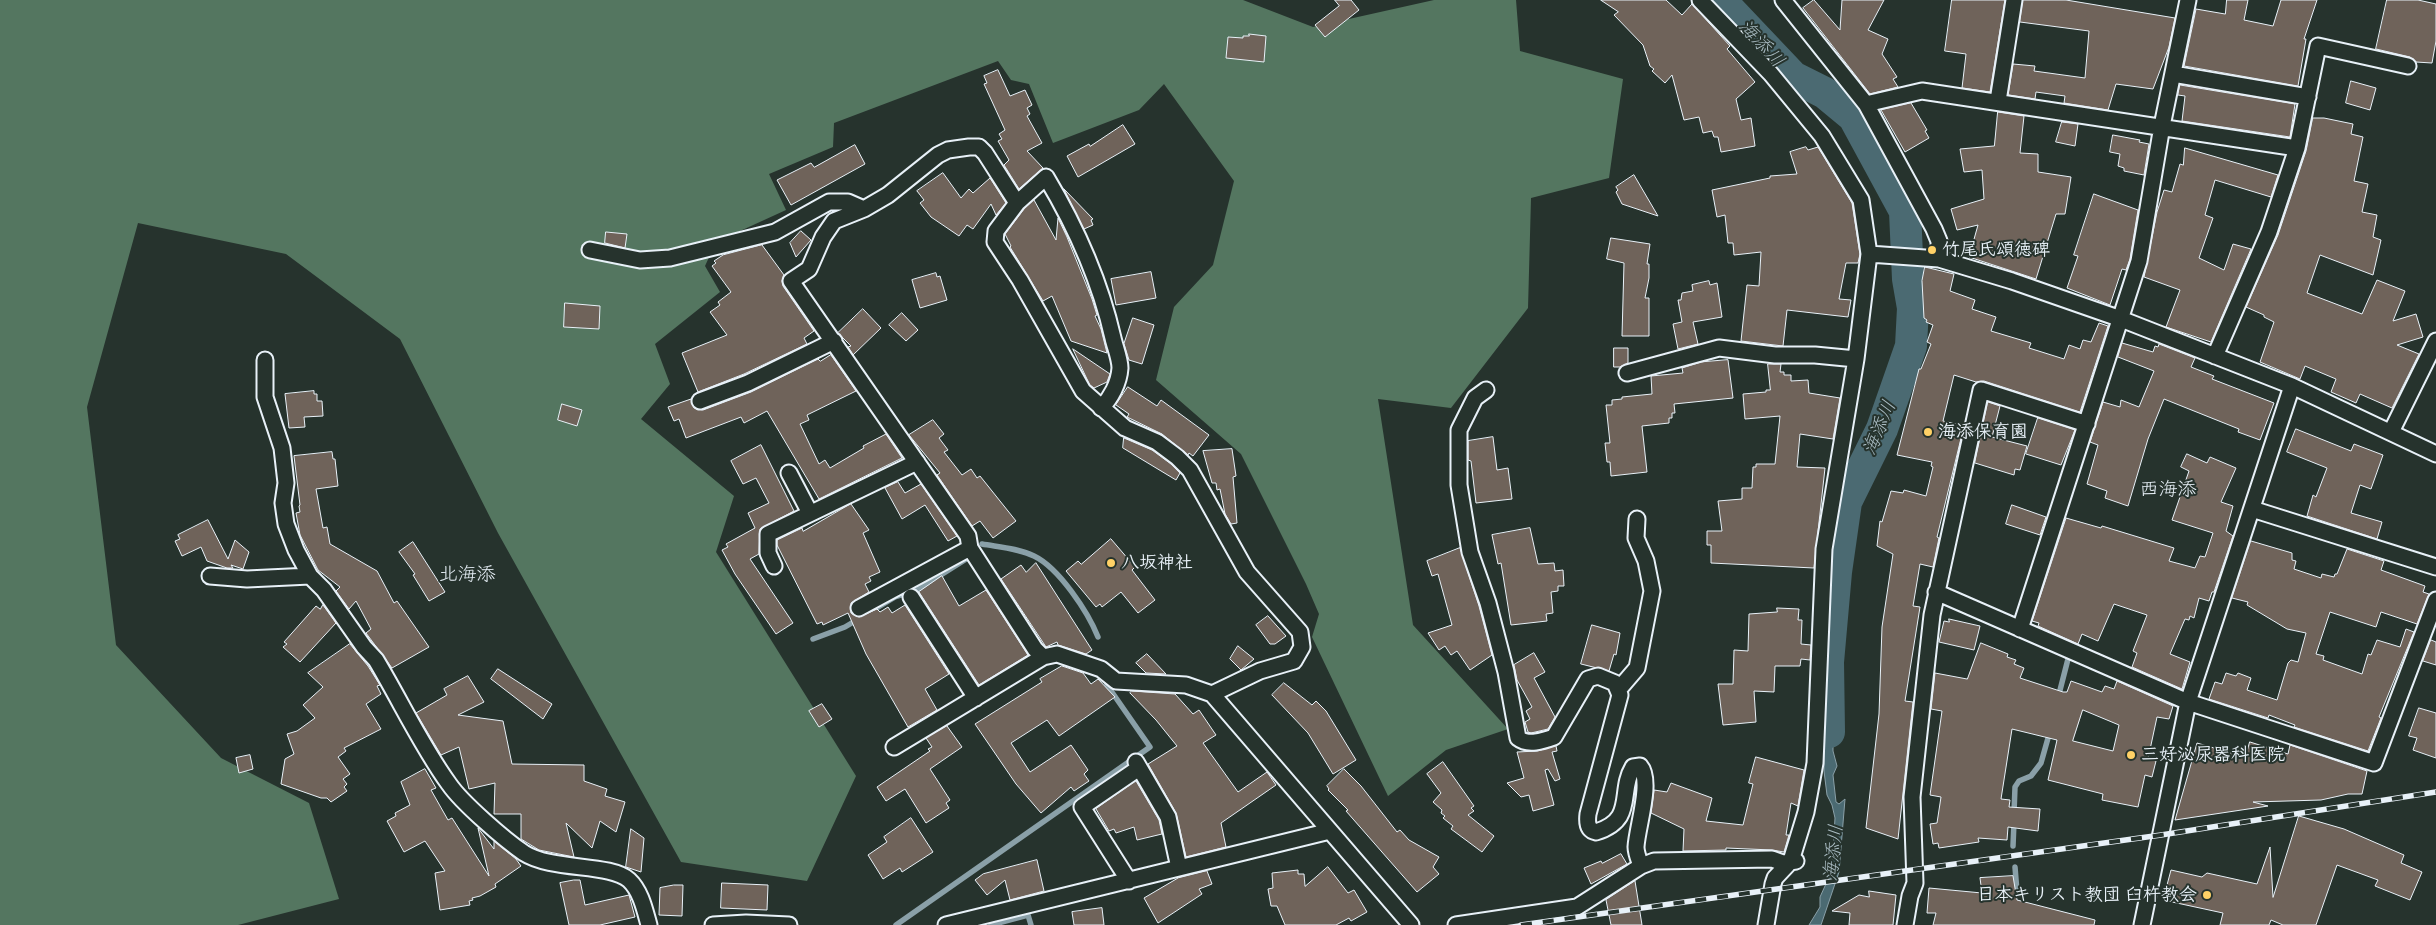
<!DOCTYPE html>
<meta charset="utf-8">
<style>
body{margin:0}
canvas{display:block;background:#26332d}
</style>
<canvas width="2436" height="925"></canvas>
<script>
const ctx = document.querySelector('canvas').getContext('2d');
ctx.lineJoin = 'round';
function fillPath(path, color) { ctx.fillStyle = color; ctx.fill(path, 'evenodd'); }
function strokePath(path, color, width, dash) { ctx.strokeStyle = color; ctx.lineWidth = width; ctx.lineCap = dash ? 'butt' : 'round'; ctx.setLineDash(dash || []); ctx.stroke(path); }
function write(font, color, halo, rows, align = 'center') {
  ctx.font = font + ' "Patrick Hand","Klee One",sans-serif'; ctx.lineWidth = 4; ctx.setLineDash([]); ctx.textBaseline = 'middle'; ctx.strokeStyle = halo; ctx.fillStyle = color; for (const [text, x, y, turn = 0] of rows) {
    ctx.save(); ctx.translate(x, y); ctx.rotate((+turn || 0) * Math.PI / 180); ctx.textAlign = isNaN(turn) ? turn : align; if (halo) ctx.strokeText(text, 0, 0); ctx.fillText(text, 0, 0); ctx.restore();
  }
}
const green = new Path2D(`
 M0 0H1243L1313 27 1434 0H1516L1520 51 1623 79 1609 178 1531 198 1528 308 1451 408 1378 399 1413 625 1508 729 1446 750 1388 796 1312 637 1319 614 1306 584 1241 454 1156 380 1174 307 1213 265 1234 181 1164 84 1139 110 1053 143 1029 84 1011 80 998 61 834 123 833 147 769 174 786 210 716 242 705 266 720 292 655 344 670 384 641 419 734 496 716 552 856 776 807 881 681 862 498 533 400 339 286 254 138 223 87 407 116 645 221 758 309 803 339 899 238 925H0Z`);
const water = new Path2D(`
 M1833 687V751L1837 766 1833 775 1836 802 1839 804 1845 799 1839 872 1821 925H1809L1820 907V897L1830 875 1833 851 1835 818 1832 805 1827 795 1824 771 1825 688Z`);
const stream = new Path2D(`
 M982 544C999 547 1018 548 1034 556 1059 568 1088 612 1098 637
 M813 639 845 627 895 597 917 590 971 556
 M2058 698 2068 659
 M2014 813 2015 787 2019 781 2031 776 2041 763 2050 731
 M2013 846 2014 822
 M2011 897 2017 892 2015 867
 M896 925 1150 747 1107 685
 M991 925 1028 915 1031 925`);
const river = new Path2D(`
 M1720 0 1793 77 1825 93 1854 117 1905 211 1908 279 1913 308 1911 346 1882 429 1846 502 1836 572 1828 662 1829 732`);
const building = new Path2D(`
 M1335 0H1351L1359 10 1325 37 1315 25 1339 6Z
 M1601 0H1666L1682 15 1692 4 1730 46 1727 49 1755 82 1736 99 1741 120 1751 118 1755 146 1721 152 1718 137H1714L1712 131 1703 133 1699 117 1684 120 1672 75 1665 83 1652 71 1654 69 1650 66 1643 45 1614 15 1618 12Z
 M1814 0 1840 30 1842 0H1884L1868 30 1888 39 1882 54 1897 77 1893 79 1898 87 1870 94 1803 8Z
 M1952 0H2005L1990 92 1962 88 1966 54 1945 51Z
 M2023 0H2066L2175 18 2169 47 2153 89 2116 84 2108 110 2064 103 2065 96 2036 92 2035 99 2008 95 2013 64 2035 66 2034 71 2085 78 2089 31 2020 22Z
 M2227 0H2248L2244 20 2273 26 2281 0H2317L2304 39H2306L2298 86 2184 66 2196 9 2225 14Z
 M2387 0H2418L2436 4V41L2432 63 2416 62 2410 57 2376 49Z
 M1249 34 1266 36 1264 62 1226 58 1228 37 1243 38V36H1249Z
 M998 70 1010 96 1025 90 1032 105 1027 108 1030 114 1027 116 1042 143 1027 151 1043 168 1019 189 1004 165 1009 160 998 141 1002 139 999 134 1005 130 984 84 987 83 984 76Z
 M2351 81 2376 88 2370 110 2346 103Z
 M2180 85 2295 104 2290 137 2182 121 2185 96 2178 95Z
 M1911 103 1927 130 1925 131 1929 138 1905 152 1881 110Z
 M1998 112 2024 116 2020 153 2038 154V172L2071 177 2065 214H2056L2036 279 1969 257 1978 225 1957 230 1951 209 1984 199 1982 170 1964 172 1960 149 1994 146Z
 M2313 118H2324L2353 124 2351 134 2363 137 2354 181 2368 184 2362 212 2377 215 2373 237 2381 240 2373 275 2320 255 2307 293 2362 314 2377 280 2405 291 2393 321 2416 314 2423 337 2397 345 2419 354 2392 408 2360 394 2356 403 2331 392 2336 379 2305 366 2300 379 2260 362 2274 322 2264 317V315L2246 307 2278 235 2306 151Z
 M2062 122 2078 124 2075 146 2056 142Z
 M1123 125 1135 144 1078 177 1067 156 1089 144 1090 146Z
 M2113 135 2140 140 2139 142 2149 144 2144 175 2124 171V168L2118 166 2120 154 2110 152Z
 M855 145 865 164 791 205 777 180 811 163 814 167Z
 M1806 147 1808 150 1818 147 1852 203 1860 254 1858 263H1846L1839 299 1851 300 1848 317 1787 310 1783 346 1741 341 1747 285 1759 286 1761 252 1734 255 1733 243H1728L1725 215 1717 217 1712 190 1770 178V176L1797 174 1790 152Z
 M2185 148 2278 175 2271 197 2215 180 2205 215 2213 218 2199 258 2224 270 2233 244 2251 249 2211 342 2166 327 2180 290 2144 277 2157 212 2164 190 2172 192 2180 164 2183 165Z
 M943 173 961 198 969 189 973 193 990 178 1006 203 996 215 991 204 973 229 967 225 959 236 931 217 920 203 924 200 917 191Z
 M1634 175 1658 216 1622 204 1616 192 1618 190 1616 187Z
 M1064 189 1093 219 1091 220 1093 225 1084 229Z
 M2094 194 2138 210 2130 259 2126 270 2122 269 2110 305 2067 288 2078 256 2074 255Z
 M1034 200 1056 240 1058 218 1067 237 1092 299 1097 315 1095 316 1101 329 1107 353 1071 341 1052 296 1043 301 1010 247 1011 246 1005 234 1024 209Z
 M801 231 811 240 796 257 790 243Z
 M606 232 627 234 625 248 605 243Z
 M1611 238 1650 244 1647 264H1649V278L1645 298H1649V336H1622L1624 263 1607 259Z
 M762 245 784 275 782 281 783 286 814 331 804 338 807 344 744 374 698 392 682 353 727 335 710 312 720 305 718 302 731 292 712 266 716 263 714 261 723 255Z
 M1925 267 1954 274 1950 291 1975 300 1972 309 1996 317 1991 331 2031 343 2029 348 2064 359 2069 345 2080 349 2083 340 2091 342 2099 323 2108 326 2080 412 1984 381 1976 382 1954 375 1943 421 1964 426 1937 537 1939 538 1933 567 1920 564 1913 606 1920 607 1905 701 1913 702 1898 839 1866 828 1879 714 1882 627 1893 554 1877 546 1880 521 1882 522 1891 491 1903 493 1904 490 1926 496 1933 467 1931 466 1932 462 1897 455 1919 369H1921L1931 344 1927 342 1933 325 1926 322 1927 320 1924 318 1922 281Z
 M1151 272 1156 298 1116 305 1111 279Z
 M936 273 937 277 940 276 947 300 920 308 912 280Z
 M1709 281 1710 285 1717 283 1722 317 1693 322 1698 344 1678 349 1673 324 1682 322 1678 300H1681L1682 293 1693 291 1692 285Z
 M565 303 600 306 599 329 564 327Z
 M863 309 881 328 853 355 848 347 851 346 838 333Z
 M902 313 918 330 906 341 889 325Z
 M1133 318 1154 325 1142 364 1129 360 1124 344Z
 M2122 343 2153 352 2155 346 2158 347 2159 344 2195 358 2191 367 2214 376 2212 379 2274 403 2260 440 2238 432 2239 429 2164 399 2148 439 2128 506 2105 498 2107 491 2087 484 2098 445 2090 442 2103 402 2120 407 2121 400 2139 407 2154 371 2118 357Z
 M1614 348H1628V363L1620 367H1614Z
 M1073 349 1110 374 1107 382 1094 388 1090 385Z
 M831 355 856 391 807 415 809 420 800 424 819 464 825 460 830 468 864 448 863 446 886 434 902 458 819 499 767 411 744 423 741 417 686 438 679 419 674 421 668 407 691 399 694 408 703 410 751 392 818 359 820 361Z
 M1728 360 1733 398 1674 404 1675 413H1672V418H1669V423L1642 426 1647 472 1611 476 1610 462H1607L1605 443H1610L1606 405H1612V400L1622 399V397L1652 394 1651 376 1683 373 1682 368 1701 362Z
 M1768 364H1781L1780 372H1784V375H1791V381L1808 380 1809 393 1840 398 1833 439 1800 434 1797 467 1825 468 1814 568 1711 563V545H1707V531H1722L1718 501 1742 499V488H1752L1753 467H1756V464H1775L1780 416 1745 419 1743 394 1766 392V390H1770Z
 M1128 387 1157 406 1161 400 1209 435 1193 456 1189 453 1188 455 1162 434 1127 417 1129 414 1116 405Z
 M314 391V394H317V401H322L323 416 304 417 305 427 289 428 285 394Z
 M1988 402 2000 406 1992 437 2027 446 2020 470 2015 469 2014 475 1975 463Z
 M562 404 582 410 577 426 558 420Z
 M2038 418 2075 430 2061 465 2026 454Z
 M933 420 944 434 939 438 948 450 944 452 962 475 971 469 977 478 980 476 1016 521 993 538 980 521 972 526 937 475 940 473 909 435Z
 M2296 429 2351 451 2354 444 2383 455 2371 489 2360 485 2351 513 2382 522 2377 539 2307 516 2313 495 2316 497 2327 468 2287 452Z
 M1493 437 1497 470 1508 468 1512 499 1476 503 1471 461 1468 460V441Z
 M1124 438 1152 450 1171 464 1180 473 1176 480 1123 448Z
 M761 445 794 511 760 529 759 554 750 559 793 623 776 634 735 574 722 550 728 547 726 544 755 528 748 513 769 503 756 478 743 484 731 461Z
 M1232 449 1236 476 1233 477 1237 523 1231 524 1225 514 1220 489 1217 490 1216 483H1212L1203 451Z
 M332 452 333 459H335L338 486 316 489 323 528 327 527 330 544 377 571 394 603 397 601 429 647 392 668 366 633 371 629 356 601 349 609 336 591 340 587 318 570 300 535 296 513 300 512 299 506 300 505 294 456Z
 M2187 454 2207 463 2210 457 2236 468 2221 502 2233 506 2226 531 2233 536 2214 592H2212L2209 601 2199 598 2194 618 2190 616 2189 620 2185 619 2170 654 2190 662 2182 689 2132 667 2137 653 2133 651 2147 615 2114 604 2098 641 2082 634 2078 644 2038 626 2039 623 2032 621 2066 518 2101 528 2102 526 2174 548 2169 561 2195 568 2200 556 2205 557 2213 533 2172 520 2189 471 2181 467Z
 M898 482 905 493 921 484 957 536 948 541 925 505 902 519 885 488Z
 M851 504 869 530 863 533 880 572 869 577 871 581 865 584 869 592 851 603V613L859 617 877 609 880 612 888 607 892 613 905 605 949 674 925 689 937 710 908 727 866 654 848 613 823 625 822 622 817 624 777 545V540L802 528 803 531Z
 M2012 505 2046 517 2040 535 2006 524Z
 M208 520 228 559 235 540 249 552 243 569 231 565 233 568H227L207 561 201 547 182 556 175 541 180 539 178 535Z
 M1530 528 1538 564 1554 563 1555 571 1563 570 1564 586H1558V591L1551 592 1553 613 1546 614 1547 621 1511 625 1501 563 1498 564 1492 535Z
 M1111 539 1135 567 1132 570 1155 600 1138 613 1121 592 1102 607 1100 604 1096 607 1066 571 1078 561 1081 564Z
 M2251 541 2292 553V560L2296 561 2294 569 2321 578 2322 574 2334 577 2335 574H2337L2347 549 2384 561 2381 570 2425 586 2423 592 2429 594 2417 624 2381 612 2376 627 2330 612 2316 654 2324 656 2323 660 2362 674 2368 654 2371 655 2377 640 2400 647 2406 629 2414 632 2379 717 2381 718 2368 751 2294 727 2295 725 2269 715 2268 718 2209 699 2215 682 2222 684 2226 673 2236 676 2238 673 2251 678 2247 690 2277 700 2288 663 2291 660 2298 662 2306 633 2287 629 2247 605 2248 602 2232 598Z
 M413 542 445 592 429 601 413 575 415 574 399 552Z
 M1460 548 1479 606 1492 655 1470 670 1457 651 1451 655 1445 646 1439 650 1428 633 1452 625 1438 574 1432 576 1427 561Z
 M1036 563 1092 650 1086 654 1058 645 1057 642 1046 647 1001 579 1021 565 1026 572Z
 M942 576 959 606 986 590 1028 655 979 685 919 592Z
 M323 605 336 623 300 662 283 647 287 644 284 642 316 606 320 609Z
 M1777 608 1799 609 1798 620H1802L1801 644 1811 645 1810 660 1801 659 1800 666H1775L1774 692 1754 691 1756 722 1723 725 1718 684H1733L1734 650 1748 651 1749 614 1777 612Z
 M1268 616 1286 636 1275 644H1270L1256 625Z
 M1949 619 1980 626 1974 650 1939 642 1944 621 1949 622Z
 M1592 625 1620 633 1616 655 1614 654 1609 671 1581 664Z
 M2431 640 2436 642V665L2423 661Z
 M1981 643 2008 654 2007 657 2016 660 2014 664 2024 668 2020 678 2063 692H2067L2071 681 2102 692 2105 686 2114 689 2117 681 2173 706 2169 719 2157 717 2148 759 2156 761 2152 777 2145 775 2138 807 2102 800 2103 794 2048 780 2057 740 2012 729 2001 799 2010 800 2009 807 2040 809 2038 831 2008 827 2007 840 1978 838 1979 842 1939 848 1938 843 1933 844 1930 824 1937 823 1941 797 1930 795 1942 711 1931 709 1935 673 1967 679ZM2083 710 2119 725 2113 751 2073 741Z
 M350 644 368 666 380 685 377 686 381 694 366 704 381 729 344 748 346 751 338 757 350 774 343 779 347 784 344 787 347 791 331 802 327 798H321L281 784 285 759 294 754 287 734 297 731 315 718 303 705 323 687 308 673Z
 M1238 646 1254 659 1241 670 1230 659Z
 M1534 653 1545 672 1534 678 1555 717 1548 729 1531 733 1528 732 1525 722 1530 719 1526 711 1532 707 1517 680 1514 665Z
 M1147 654 1166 674 1146 673 1136 663Z
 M1062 666 1083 673 1091 684 1098 679 1115 697 1059 736 1047 720 1011 743 1030 772 1071 745 1088 770 1084 774 1089 781 1074 791 1071 787 1041 813 1016 784 975 724 1042 682 1040 679Z
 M498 669 552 704 543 719 491 679Z
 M468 676 484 702 458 715 503 721 512 764 584 765V781L607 789 605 796 625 802 616 832 600 821 592 848 566 823 574 857 539 850 521 839V814H494L495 783 469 789 459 747 441 755 416 713 447 695 444 689Z
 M1284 683 1312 705 1316 701 1326 711 1356 760 1333 774 1308 733 1272 695Z
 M1132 691 1175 694 1193 714 1199 710 1216 735 1203 743 1238 792 1267 772 1276 785 1221 823 1226 847 1186 857 1176 813 1148 764 1177 746 1156 720 1130 693Z
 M822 704 832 719 819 727 809 711Z
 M2419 708 2436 713V758L2413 750 2417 738 2409 736Z
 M947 726 962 747 930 769 950 800 946 803 949 808 926 823 905 789 886 801 877 787 930 751 928 749 932 747 926 738Z
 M2250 742 2288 754 2290 745 2367 771 2362 794H2348L2321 800 2253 802 2268 806 2175 820 2197 743 2245 757Z
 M1556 746 1557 751 1552 752 1560 779 1555 781 1548 769 1545 770 1554 805 1533 811 1529 795 1521 797 1507 783 1524 778 1517 752 1537 751Z
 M250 755 253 769 239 773 236 758Z
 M1756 757 1804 770 1798 806 1791 803 1786 835H1789L1784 852 1772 850 1726 848V850L1683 851 1684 829 1651 813 1654 790 1667 792 1671 783 1712 798 1706 821 1743 825 1753 784 1749 783Z
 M1443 762 1474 806 1471 808 1474 811 1468 815 1494 836 1482 852 1451 829 1453 826 1443 818 1445 816 1441 813 1442 810 1433 802 1441 793 1427 774Z
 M425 769 436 788 431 790 448 820 452 818 489 876 478 828 494 849V841L516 859 521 866 495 884 496 887 480 896 472 898 473 900 469 901 470 905 440 910 435 873 445 871 425 841 404 852 387 821 396 816 395 813 410 805 401 782Z
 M1344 769 1361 786 1397 832 1400 830 1409 840 1439 857 1433 867 1439 874 1417 892 1346 811 1348 810 1328 790 1329 789 1327 786Z
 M1136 781 1159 820 1162 834 1137 840 1134 827 1116 833 1114 829 1109 831 1096 809Z
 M2299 816 2344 829 2404 855 2401 863 2422 872 2410 900 2375 886 2378 880 2337 865 2316 925H2283L2271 920 2269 925H2220L2223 913 2163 900 2171 870 2202 877 2207 873 2257 884 2270 847 2273 897Z
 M911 818 933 852 902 872 900 868 883 879 868 855 887 842 884 837Z
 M631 829 644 838 641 872 626 867Z
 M1621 854 1627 864 1591 884 1584 868 1601 861 1602 863Z
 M1037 860 1044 891 1010 900 1005 880 987 895 975 880 983 874Z
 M1328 867 1348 893 1354 890 1367 912 1351 921 1349 918 1336 925H1285L1277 906H1271L1268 889 1273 888 1272 873 1298 870V874H1304L1305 886Z
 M1207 871 1212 884 1199 889 1202 894 1158 923 1144 898 1178 878Z
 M2013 876 2017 900 2095 920 2094 925H1933L1936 913H1927L1929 888 1982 893 1980 878Z
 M574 880H580L585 905 629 895 635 917 600 925H569L560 883Z
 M1635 881 1642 925H1611L1606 900Z
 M722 883 768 885 767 910 721 908Z
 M674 885H683L682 916 659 915 660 888Z
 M1869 891 1896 895 1893 925H1849L1850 913 1832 911 1859 895 1869 897Z
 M1102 908 1104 925H1074L1072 912Z`);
const minor = new Path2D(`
 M1700 0 1771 74 1822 136 1861 200 1869 254 1856 359 1824 549 1815 763 1806 812 1791 861 1775 878 1773 884 1766 925
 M1783 0 1866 104 1934 229 1939 241V259
 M2173 74 2308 97
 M1998 101 2014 0
 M1866 104 1922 91 2297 148
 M1017 203 1046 177C1076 227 1100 281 1113 338 1115 347 1120 359 1120 368 1119 383 1111 398 1101 408
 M590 250 640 260 670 258 775 232 829 202H848L864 209
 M1869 254 1939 259 2012 281 2121 319 2292 386 2436 454
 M2215 356 2269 232 2297 148 2318 46 2408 66
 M265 360V397L282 448 286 483 283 503 286 524 296 550 310 576 324 590 364 647 376 660C400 700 422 747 449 784 462 803 505 840 524 853 552 871 610 863 629 880 641 891 645 911 649 925
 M1627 373 1719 348 1775 355H1815L1856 359
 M1486 390 1475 398 1459 430V485L1470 552 1488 603 1506 672 1518 738C1528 746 1543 741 1554 737L1588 679 1598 676 1615 683 1620 695 1588 814C1587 822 1587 830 1596 832 1636 820 1618 792 1633 767L1640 766C1653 781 1637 827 1636 847 1636 853 1639 860 1641 866
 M700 401 748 383 834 341
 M2391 432 2436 341
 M789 473 810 513
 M2252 509 2436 567
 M774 566 768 553V534L917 462
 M210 576 247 579 310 576
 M1936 592 2188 702 2374 763 2436 600
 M911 597 976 698
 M859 608 970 548
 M2020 629 2139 261 2162 126 2188 0
 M1619 689 1637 668 1652 591 1646 561 1636 538 1637 519
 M1212 694 1260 671 1294 661 1302 647 1300 632 1247 572 1190 470 1177 457 1157 442 1125 428 1083 391 1020 280 995 242 996 231 1017 203 985 153 979 147H969L948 150 938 155 888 195 864 209 834 221 823 237 809 269 791 281 968 536 970 548 1035 649 1043 657 1057 654 1101 669 1116 681 1186 685 1212 694 1411 925
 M894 747 1043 657
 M1136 762 1168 817 1179 868
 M1129 881 1082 807 1139 768
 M713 925 746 923 789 925
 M946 925 1330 831
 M1456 925 1577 907 1641 866 1654 861 1772 859 1783 863 1796 861
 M1905 925 1910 896 1915 883 1912 797 1932 615 1981 390 2087 424
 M2142 925 2188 702 2292 386`);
const rail = new Path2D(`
 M1521 925 2161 835 2436 792`);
const markers = [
 [1932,250,5,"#ffd166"],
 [1928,432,5,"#ffd166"],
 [1111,563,5,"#ffd166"],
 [2131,755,5,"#ffd166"],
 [2207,895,5,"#ffd166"]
];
const poiNames = [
 ["竹尾氏頌徳碑",1942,250],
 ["海添保育園",1938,432],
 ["八坂神社",1121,563],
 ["三好泌尿器科医院",2141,755],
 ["日本キリスト教団 臼杵教会",2197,895,"right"]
];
const waterNames = [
 ["海添川",1761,44,47],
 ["海添川",1880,428,-67],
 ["海添川",1834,853,-84]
];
const neighbourhoodNames = [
 ["西海添",2168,490],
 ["北海添",467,575]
];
fillPath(green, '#547660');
fillPath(water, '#4b6a72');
strokePath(water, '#8aa0a8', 1);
strokePath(stream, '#8aa0a8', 5.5);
strokePath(river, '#4b6a72', 32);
fillPath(building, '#6f635a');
strokePath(building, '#e8f1f8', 1);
strokePath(minor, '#e8f1f8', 19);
strokePath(minor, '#26332d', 15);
strokePath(rail, '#e8f1f8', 5.5);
strokePath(rail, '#26332d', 4, [11]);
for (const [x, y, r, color] of markers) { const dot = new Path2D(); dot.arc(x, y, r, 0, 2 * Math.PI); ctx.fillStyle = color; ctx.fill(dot); strokePath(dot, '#26332d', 2); }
write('bold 18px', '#e8f1f8', '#26332d', poiNames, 'left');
write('italic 19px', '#a9bbc2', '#26332d', waterNames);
write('19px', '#e8f1f8', '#26332d', neighbourhoodNames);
</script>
